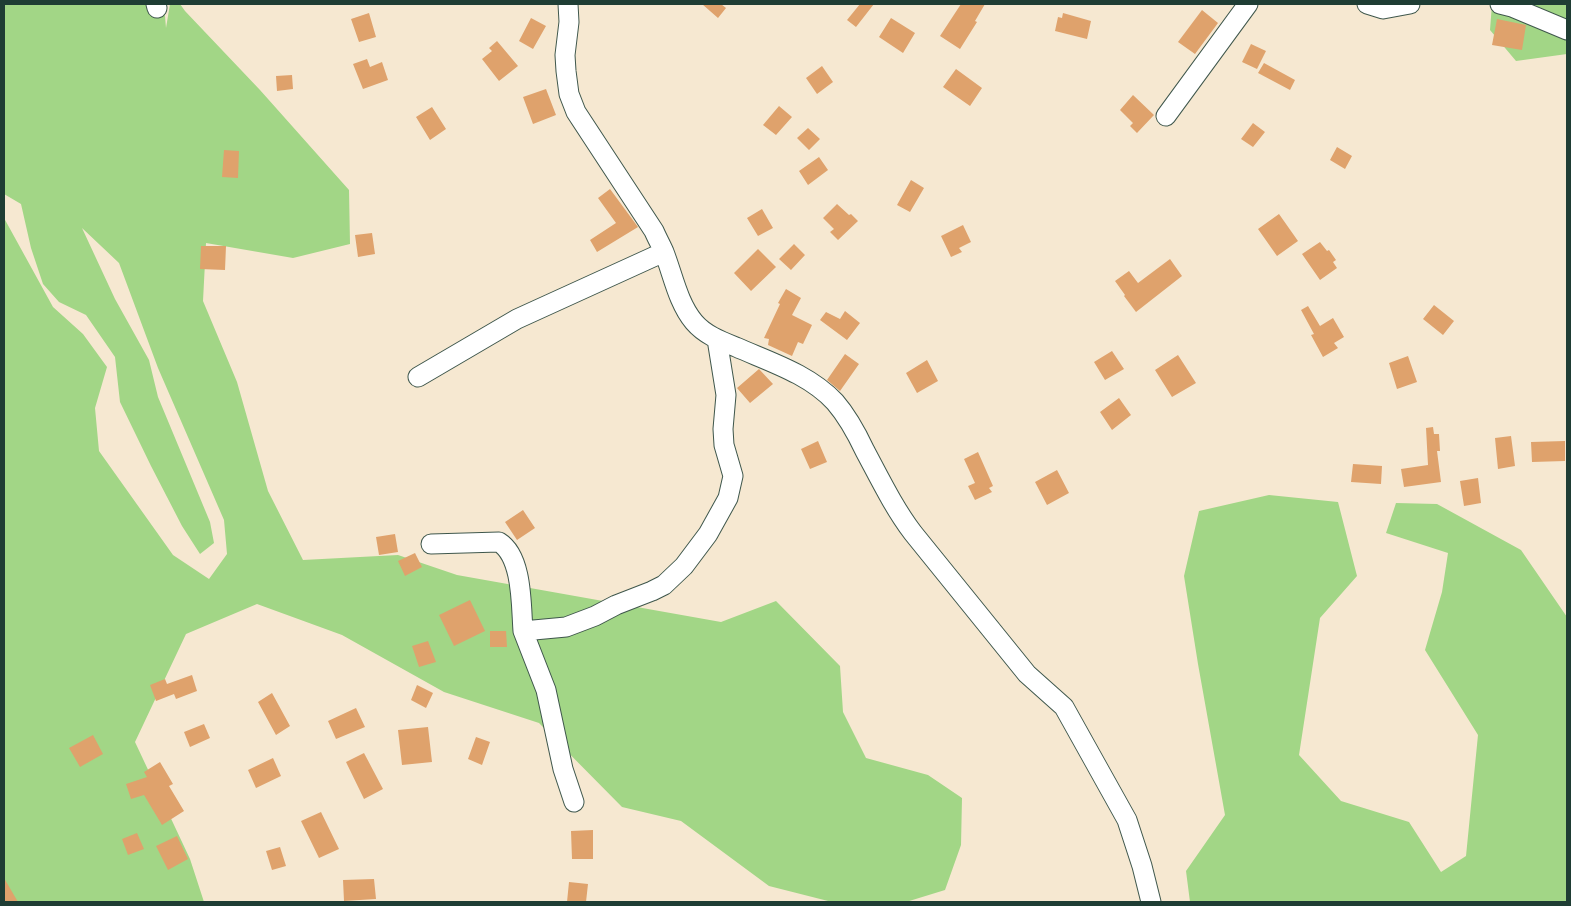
<!DOCTYPE html>
<style>
body{margin:0}
#map{position:relative;width:1571px;height:906px;overflow:hidden;background:#f6e8d1;font-family:Caveat,sans-serif}
canvas{display:block}
.frame{position:absolute;inset:0;border:5px solid #1f3d34;pointer-events:none}
</style>
<div id="map">
<canvas width="1571" height="906"></canvas>
<div class="frame"></div>
</div>
<script>
const ctx = document.querySelector('canvas').getContext('2d');
ctx.lineJoin = 'round';
function fillPath(path, color) { ctx.fillStyle = color; ctx.fill(path, 'evenodd'); }
function strokePath(path, color, width, dash) { ctx.strokeStyle = color; ctx.lineWidth = width; ctx.lineCap = dash ? 'butt' : 'round'; ctx.setLineDash(dash || []); ctx.stroke(path); }
const green = new Path2D(`
 M4 4H164L166 28 170 4H180L185 11 260 90 349 190 350 244 293 258 206 243 203 301 237 382 268 491 303 560 398 555 457 575 721 622 776 601 840 666 843 712 866 758 928 775 962 798 961 845 945 890 906 902H832L769 886 681 821 622 807 539 723 444 692 342 635 257 604 186 634 135 742 190 859 204 902H4V218L53 307 83 334 107 367 95 408 99 451 173 555 209 579 227 554 224 520 158 368 119 263 82 228 115 299 149 360 158 397 210 522 214 543 200 554 182 526 151 466 120 402 115 357 86 315 59 302 43 284 31 248 21 204 4 194Z
 M1492 4H1567V54L1516 61 1490 30Z
 M1269 495 1338 502 1357 576 1320 618 1299 755 1341 801 1409 822 1441 872 1466 856 1478 735 1425 650 1442 592 1448 553 1386 533 1396 503 1437 504 1521 550 1567 617V902H1190L1186 871 1225 815 1198 664 1184 576 1199 511Z`);
const building = new Path2D(`
 M702 4H721L726 8 718 18Z
 M860 4H874L856 27 847 20Z
 M961 4H985L975 21 977 22 960 49 940 36Z
 M1202 10 1218 23 1195 54 1178 42Z
 M369 13 376 37 359 42 351 19Z
 M1063 13 1091 21 1087 39 1055 31 1058 17 1062 18Z
 M531 18 546 26 533 49 519 41Z
 M891 18 915 33 903 53 879 37Z
 M1497 19 1526 25 1522 50 1492 45Z
 M497 41 518 66 499 81 482 59 492 51 489 48Z
 M1251 44 1266 51 1257 69 1242 62Z
 M367 59 370 67 382 62 388 80 363 89 353 64Z
 M1264 63 1295 80 1290 90 1258 73Z
 M822 66 833 82 817 94 806 78Z
 M956 69 982 88 970 106 943 87Z
 M292 75 293 89 277 91 276 76Z
 M546 89 556 115 533 124 523 97Z
 M1133 95 1154 115 1137 133 1130 126 1133 123 1120 110Z
 M779 106 792 117 776 135 763 125Z
 M432 107 446 129 430 140 416 117Z
 M1253 123 1265 132 1253 147 1241 139Z
 M808 128 820 139 809 150 797 138Z
 M1337 147 1352 156 1345 169 1330 160Z
 M224 150 239 151 238 178 222 177Z
 M819 157 828 170 808 185 799 171Z
 M911 180 924 188 910 212 897 205Z
 M610 189 638 227 597 252 590 240 616 223 598 198Z
 M837 204 849 215 851 214 858 221 838 240 830 232 834 229 823 218Z
 M762 209 773 228 758 236 747 218Z
 M1279 214 1298 241 1277 256 1258 229Z
 M963 225 971 242 959 248 962 252 951 257 941 236Z
 M372 233 375 254 358 257 355 235Z
 M1320 242 1327 251 1329 250 1336 260 1333 262 1337 268 1320 280 1302 254Z
 M794 244 805 255 791 270 779 259Z
 M201 246H226L225 270 200 269Z
 M758 249 776 267 751 291 734 273Z
 M1170 259 1182 276 1136 312 1124 296 1125 295 1115 281 1129 271 1138 283Z
 M786 289 801 298 792 315 812 325 803 344 798 342 792 356 768 345 769 339 764 338 780 304 778 303Z
 M1434 305 1454 321 1443 335 1423 319Z
 M1308 306 1320 326 1333 318 1344 337 1334 343 1338 348 1323 357 1311 335 1314 334 1301 310Z
 M845 311 860 323 847 340 820 320 826 312 840 319Z
 M1112 351 1124 369 1105 380 1094 362Z
 M845 354 859 364 840 391 827 380Z
 M1178 355 1196 383 1172 397 1155 370Z
 M1408 356 1417 382 1397 389 1389 363Z
 M927 360 938 381 917 393 906 373Z
 M759 369 773 384 750 403 737 388Z
 M1119 398 1131 415 1112 430 1100 412Z
 M1433 427 1434 434H1439L1440 451H1437L1441 482 1404 487 1401 469 1428 465 1426 428Z
 M1511 436 1515 466 1498 469 1495 438Z
 M818 441 827 462 810 469 801 449Z
 M1565 441V461L1532 462 1531 442Z
 M978 452 993 486 989 488 992 492 975 500 968 486 975 483 964 459Z
 M1353 464 1382 466 1381 484 1351 482Z
 M1057 470 1069 493 1047 505 1035 482Z
 M1478 478 1481 503 1464 506 1460 481Z
 M523 510 535 528 517 540 505 522Z
 M395 534 398 552 379 555 376 537Z
 M415 553 422 567 405 576 398 561Z
 M470 600 485 631 454 646 439 615Z
 M490 631H506L507 647H490Z
 M428 641 436 662 419 667 412 646Z
 M192 675 197 691 176 699 174 694 156 701 150 685 165 679 167 684Z
 M417 685 433 693 426 708 411 700Z
 M272 693 290 726 276 735 258 702Z
 M356 708 365 727 336 739 328 721Z
 M204 724 210 738 190 747 184 732Z
 M428 727 432 762 402 765 398 730Z
 M93 735 103 754 80 767 69 748Z
 M476 737 490 742 482 765 468 759Z
 M364 753 383 789 364 799 346 762Z
 M273 758 281 776 256 788 248 770Z
 M160 762 173 784 169 786 184 811 162 825 144 795 131 799 126 784 147 777 144 772Z
 M321 812 339 849 319 858 301 821Z
 M593 830V859H572L571 831Z
 M137 833 144 849 128 855 122 839Z
 M177 836 188 859 168 870 156 846Z
 M280 847 286 866 272 870 266 851Z
 M4 878 18 902H4Z
 M374 879 376 899 344 901 343 880Z
 M569 882 588 884 586 902H567Z`);
const minor = new Path2D(`
 M156 4 157 8
 M568 4 569 22 565 55 566 71 569 94 576 112 654 231C657 238 661 245 664 252 673 275 678 303 694 322 705 335 721 341 736 347 770 362 809 374 835 402 848 417 857 434 865 451 880 479 894 508 913 533L1027 674 1064 707 1127 820 1142 866 1151 902
 M1367 4 1383 9 1410 4
 M1500 4 1512 7 1567 30
 M1166 116 1248 4
 M418 377 517 319 664 252
 M431 544 499 542C523 557 521 606 523 631L566 627 595 616 616 605 652 591 664 585 684 566 708 534 728 498 733 476 724 445 723 429 726 395 717 339
 M523 631 546 690 563 769 574 802`);
fillPath(green, '#a2d686');
fillPath(building, '#dfa26c');
strokePath(minor, '#3f574c', 21);
strokePath(minor, '#fff', 19);
</script>
